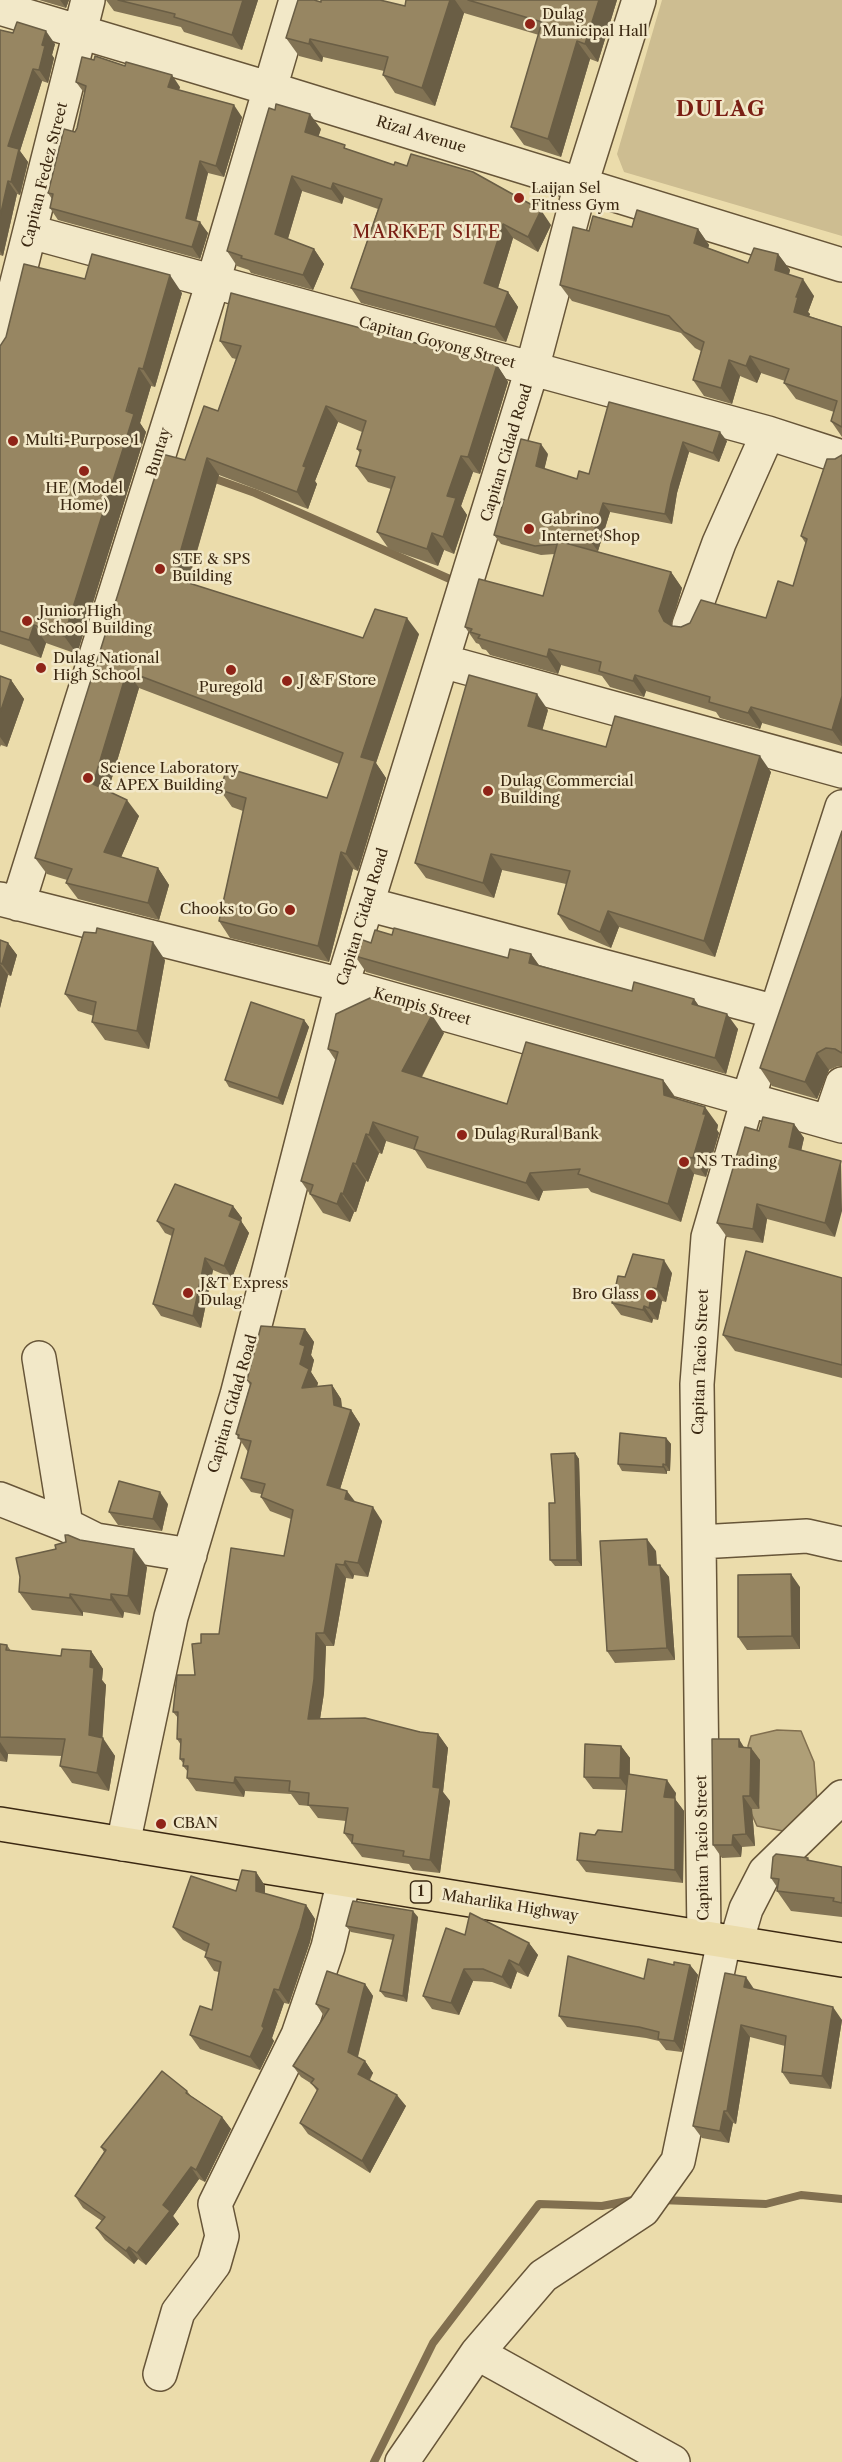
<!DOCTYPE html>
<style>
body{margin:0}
canvas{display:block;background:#ebdcab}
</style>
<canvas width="842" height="2462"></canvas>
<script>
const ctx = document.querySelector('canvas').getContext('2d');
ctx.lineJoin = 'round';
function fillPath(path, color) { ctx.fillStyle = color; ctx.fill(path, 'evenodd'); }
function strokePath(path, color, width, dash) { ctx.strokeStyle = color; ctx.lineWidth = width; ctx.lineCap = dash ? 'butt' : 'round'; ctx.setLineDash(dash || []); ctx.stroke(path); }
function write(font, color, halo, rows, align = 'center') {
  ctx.font = font + ' "Libre Caslon Text",serif'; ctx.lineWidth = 5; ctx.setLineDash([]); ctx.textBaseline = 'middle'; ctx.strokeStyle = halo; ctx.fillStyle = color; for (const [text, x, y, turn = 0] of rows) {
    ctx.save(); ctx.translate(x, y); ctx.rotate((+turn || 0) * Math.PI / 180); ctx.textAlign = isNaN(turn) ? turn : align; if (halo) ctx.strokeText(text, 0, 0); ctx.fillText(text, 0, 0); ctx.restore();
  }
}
const green = new Path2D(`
 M662 0H842V236L624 172 617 154Z`);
const water = new Path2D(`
 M777 1730 801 1731 814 1762 817 1802 809 1819 783 1831 757 1826 752 1815 739 1809 759 1808 748 1746 751 1736Z`);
const stream = new Path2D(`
 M207 476 255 493 452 580
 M660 2200 766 2204 801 2195 842 2199
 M374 2462 433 2343 539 2204 602 2206 638 2199`);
const minor = new Path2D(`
 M0 8 271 89 842 265
 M31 232 768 433 842 457
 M0 350 88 0
 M689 625 719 543 768 433
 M442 661 842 771
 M0 899 342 985 842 1126
 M18 904 213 282 296 0
 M367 904 776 1012
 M829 1122 842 1084
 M39 1358 66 1525 96 1540 190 1555
 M0 1499 66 1525
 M699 1542 807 1536 842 1544
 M123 1844 171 1617 237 1395 342 985 532 369 581 184 639 0
 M704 1937 697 1384 708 1237 748 1099 842 807
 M736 1943 746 1909 765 1872 842 1797
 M477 2353 673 2462
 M160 2374 178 2312 214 2264 222 2236 215 2204 298 2035 328 1947 344 1880
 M402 2462 477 2353 543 2276 643 2210 678 2161 724 1941`);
const highway = new Path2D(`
 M0 1824 842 1960`);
const wall = new Path2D(`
 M39 0H69L66 8Z
 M106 0H258L242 50 184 32 181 27 114 11Z
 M406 0H617L598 62 590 59 561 157 524 145 511 127 539 35 464 13 435 106 395 93 383 75 384 71 323 57 322 62 299 56 286 38 321 2 405 6Z
 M0 30 55 44 52 55 54 58 48 83 42 81 20 151 28 162 20 195 17 194 3 256 0 255Z
 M76 82 180 87 179 90 242 117 224 177 208 173 196 221 208 233 200 259 58 220 50 208 52 199 48 193 77 128 85 94Z
 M321 129 318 137 348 150 551 225 538 252 513 238 498 288 508 292 518 307 506 342 361 303 351 288 378 209 344 197 342 204 302 191 288 239 314 249 324 264 313 290 251 273 249 270 237 266 227 251Z
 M632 227 698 229 709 245 708 248 748 263 778 254 790 270 789 274 814 296 808 312 810 314 809 316 842 327V437L831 421 834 412 796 399 784 383 785 381 761 373 757 383 740 376 732 404 704 396 693 380 701 351 695 348 681 333 572 301 560 285 589 231Z
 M182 293 155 387 151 386 140 423 146 432 77 654 46 643 41 658 0 644V346Z
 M220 341 497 365 508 382 480 474 473 472 461 506 467 515 454 554 444 550 438 566 389 549 377 532 391 489 368 482 356 466 360 453 357 449 362 432 338 422 315 481 317 484 308 509 219 475 188 583 363 638 419 634 376 763 386 778 358 871 353 869 329 962 230 938 219 921 243 811 232 807 220 790 327 798 339 764 139 688 108 791 139 816 121 857 158 868 169 885 159 920 78 899 66 883 67 880 47 874 35 858 185 460 218 411 236 359 232 358Z
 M609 402 727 441 719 462 689 452 677 493 672 524 610 512 598 551H595L671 572 682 588 671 626 681 627 766 618 793 586 806 544 801 536 835 459 842 455V746L762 723 760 729 720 718 716 712 646 691 644 697 610 687 602 676 561 665 558 674 490 655 486 650 482 649 479 644 476 643 465 627 543 596 555 554 541 555 501 544 494 535 548 454 544 469 577 479 589 474Z
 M0 676 11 680 24 699 7 747 1 745 0 747Z
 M548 710 542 730 606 747 771 772 715 957 619 927 611 948 569 930 558 914 566 884 502 870 494 898 426 878 415 863Z
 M842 831V1066H838L829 1070 817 1099 772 1086 760 1068Z
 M392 935 508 958 531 954 539 965 632 991 694 999 699 1006 738 1029 726 1074 366 972 355 956 371 943Z
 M0 940 8 943 17 955 11 976 8 975 0 1008Z
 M165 960 149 1049 105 1040 92 1022 94 1016 78 1011 65 994Z
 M304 1020 309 1027 283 1105 229 1087 225 1080Z
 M444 1033 422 1077 507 1104 663 1080 676 1098 718 1125 717 1130 719 1133 706 1177 694 1174 681 1222 591 1192 588 1188 543 1191 539 1201 427 1168 415 1150 386 1141 382 1154 379 1153 368 1182 366 1181 356 1212H354L350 1222 323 1213 301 1181 336 1061 328 1049Z
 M794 1124 804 1138 801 1150 835 1237 767 1219 763 1243 727 1237 717 1223 759 1131Z
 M233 1206 242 1218 241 1221 249 1233 232 1278 213 1270 201 1328 161 1316 153 1304 172 1236 165 1233 157 1221Z
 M672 1273 666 1302 662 1301 658 1320 653 1319 652 1323 621 1315 612 1303 625 1277Z
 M842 1278V1378L735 1351 723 1335Z
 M305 1329 314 1342 311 1355 314 1360 311 1372 318 1383 317 1387 332 1385 341 1399 342 1408 351 1410 360 1424 340 1489 355 1502 382 1521 368 1577 354 1575 353 1579 346 1578 334 1646H326L324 1693 320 1719 438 1734 448 1748 443 1792 450 1801 440 1873 413 1870 409 1864 362 1857 344 1833 346 1821 318 1818 309 1806 299 1805 291 1794 245 1791 244 1797 196 1791 187 1778 188 1772 183 1766V1763L180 1759 181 1745 177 1739 178 1718 173 1712 195 1675 201 1643 219 1634 284 1556 291 1519 270 1511 261 1497V1494L251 1492 241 1478 248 1452 236 1434 250 1385 247 1380Z
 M666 1438 671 1444 670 1471H667V1474L622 1471 618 1464Z
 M575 1453 579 1459 582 1566H555L550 1560 555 1503Z
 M168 1504 162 1531 118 1525 109 1512Z
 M656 1551 657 1565 669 1577 675 1660 615 1663 607 1651Z
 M147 1567 140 1615 124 1612 123 1618 83 1612V1616L32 1610 19 1592Z
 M800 1587V1649L747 1650 738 1637Z
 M0 1644 7 1645 11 1651 61 1656 91 1651 103 1669 102 1680 106 1685 102 1738 115 1756 109 1791 72 1783 60 1766 62 1756 8 1754 7 1762 0 1761Z
 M621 1746 630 1758V1774L676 1793 675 1799 684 1811 683 1883 586 1872 577 1860 595 1835 622 1832 626 1790 593 1789 584 1777Z
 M744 1747 751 1748 760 1760 759 1809H752L755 1846 742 1847 741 1857 722 1858 713 1845Z
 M808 1858 810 1861 842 1867V1917L791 1911 777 1891V1887L771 1878Z
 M256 1872 265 1886V1894L306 1905 315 1919 310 1942 289 2004 284 2003 272 2038 274 2041 260 2070 200 2049 190 2035 212 2010 219 1972 214 1971 205 1957 206 1952 183 1940 173 1927 236 1891Z
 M418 1917 407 2002 385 1997 380 1991 393 1940 351 1932 346 1926Z
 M465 1935 529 1943 538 1955 528 1977 517 1972 511 1989 492 1982 473 1981 459 2015 432 2009 423 1996Z
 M674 1965H690L698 1975 682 2052 666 2050 659 2041 646 2038 567 2027 559 2016 644 1979Z
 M365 1984 373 1996 358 2057 365 2061 373 2073 370 2080 406 2106 370 2173 308 2134 300 2123 317 2091 312 2084 301 2077 293 2066 324 2016 316 2004Z
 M754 1989 842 2020 831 2089 790 2084 782 2072 785 2046 750 2037 736 2124 733 2123 729 2143 702 2138 693 2126Z
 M187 2091 191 2096 222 2117 231 2129 205 2182 199 2179 173 2216 179 2224 146 2265 138 2259 134 2264 105 2240 96 2228 102 2221 83 2208 75 2196 104 2152 101 2147Z`);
const shadedWall = new Path2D(`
 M60 0H69L66 8Z
 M243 0H258L242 50 232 35Z
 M450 0H455L464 13 435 106 422 88Z
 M599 0H617L598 62 585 44Z
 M46 31 55 44 52 55 54 58 48 83 39 70 42 45Z
 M310 39 323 57 322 62 309 44Z
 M577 41 590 59 561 157 548 139Z
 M33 69 42 81 20 151 28 162 20 195 11 182 8 146Z
 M172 75 180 87 176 98 168 87Z
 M234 105 242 117 224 177 216 166Z
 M310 114 321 129 315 147 305 132Z
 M200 161 208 173 194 230 186 218Z
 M292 176 302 191 285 248 275 234Z
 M8 181 17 194 3 256 0 251V217Z
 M333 183 344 197 342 204 331 189Z
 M541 210 551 225 538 252 528 237Z
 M200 222 208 233 200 259 192 247Z
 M503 224 513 238 495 298 484 283Z
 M698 229 709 245 705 259 694 243Z
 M314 249 324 264 313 290 303 275Z
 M778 254 790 270 786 286 775 270Z
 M170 275 182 293 155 387 143 369Z
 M803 279 814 296 808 312 810 314 805 328 794 312 796 297Z
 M508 292 518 307 506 342 495 327Z
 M750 356 761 373 757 383 746 366Z
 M729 360 740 376 732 404 721 388Z
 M497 365 508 382 480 474 468 457Z
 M139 368 151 386 140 423 146 432 77 654 64 636Z
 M326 406 338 422 315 481 317 484 308 509 297 492 303 466Z
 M720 432 727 441 719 462 713 453Z
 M683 442 689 452 677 493 672 524 665 514 671 484Z
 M541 444 548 454 543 475 536 466Z
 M461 456 473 472 461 506 467 515 454 554 443 537 447 496Z
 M207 458 219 475 184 595 173 578Z
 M603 503 610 512 598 551 591 542Z
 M432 533 444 550 438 566 427 549Z
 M671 572 682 588 670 628 664 621 659 611Z
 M407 618 419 634 376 763 386 778 358 871 346 854 361 757Z
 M34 625 46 643 41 658 29 640Z
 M549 649 561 665 558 674 547 657Z
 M127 671 139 688 105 801 93 784Z
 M635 675 646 691 644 697 633 681Z
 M11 680 24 699 7 747 0 737V713Z
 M537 694 548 710 539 742 528 726Z
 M842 696V744L832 730Z
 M751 707 762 723 760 729 748 713Z
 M760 756 771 772 715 957 704 941Z
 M127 800 139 816 116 869 104 852Z
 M341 852 353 869 329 962 318 946Z
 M491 854 502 870 494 898 483 883Z
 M158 868 169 885 159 920 148 903Z
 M608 911 619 927 611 948 600 932Z
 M153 942 165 960 149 1049 137 1031Z
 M8 943 17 955 11 976 2 964Z
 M531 954 542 970 529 963Z
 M0 964 8 975 0 1008Z
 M694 999 705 1015 692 1004Z
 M727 1014 738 1029 726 1074 715 1058Z
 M432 1015 444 1033 415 1089 402 1071Z
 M304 1020 309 1027 283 1105 278 1098Z
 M817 1053 829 1070 817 1099 805 1082Z
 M663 1080 676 1099 664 1095Z
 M705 1107 718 1125 717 1130 719 1133 706 1177 693 1158Z
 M373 1122 386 1141 382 1154 369 1135Z
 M794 1124 804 1138 799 1161 789 1147Z
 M366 1134 379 1153 368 1182 356 1164Z
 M682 1156 694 1174 681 1222 668 1204Z
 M841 1161 842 1211 835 1237 825 1223Z
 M353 1163 366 1181 356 1212 343 1194Z
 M530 1173 543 1191 539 1201 526 1183Z
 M341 1193 354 1212 350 1222 337 1204Z
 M757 1204 767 1219 763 1243 753 1229Z
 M233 1206 242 1218 238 1228 229 1216Z
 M241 1221 249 1233 232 1278 224 1266Z
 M205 1258 213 1270 201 1328 193 1316Z
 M664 1260 672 1273 666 1302 657 1289Z
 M653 1288 662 1301 658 1320 649 1308Z
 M644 1306 653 1319 652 1323 643 1310Z
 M305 1329 314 1342 311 1355 314 1360 311 1372 318 1383 312 1402 302 1388 300 1364V1344Z
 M332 1385 341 1399 343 1419 334 1405Z
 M351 1410 360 1424 337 1499 327 1485Z
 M666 1438 671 1444 670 1471 666 1465Z
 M575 1453 579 1459 582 1566 577 1560Z
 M663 1464 667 1471V1474L663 1467Z
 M347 1491 357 1504 345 1499Z
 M160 1492 168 1504 162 1531 153 1519Z
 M373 1507 382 1521 368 1577 358 1563Z
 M647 1539 656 1551 657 1578 649 1565Z
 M134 1549 147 1567 140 1615 128 1596Z
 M345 1561 354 1575 353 1579 344 1565Z
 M336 1564 346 1578 334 1646 324 1633Z
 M660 1565 669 1577 675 1660 667 1648Z
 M791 1574 800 1587V1649L792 1636Z
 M70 1594 83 1612V1616L70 1598Z
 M111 1594 124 1612 123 1618 111 1600Z
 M316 1633 326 1646 324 1693 318 1732 308 1719Z
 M91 1651 103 1669 102 1680 106 1685 102 1745 103 1738 115 1756 109 1791 97 1773 89 1735 90 1667Z
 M438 1734 448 1748 443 1792 450 1801 440 1873 430 1860 433 1787Z
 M739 1739 747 1752 739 1747Z
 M0 1742 8 1754 7 1762 0 1752Z
 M621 1746 630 1758 629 1790 620 1778Z
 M751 1748 760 1760 759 1809 750 1796Z
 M235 1777 245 1791 244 1797 234 1783Z
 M667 1780 676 1793 675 1799 684 1811 683 1883 675 1870 664 1797Z
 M743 1796 752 1809 755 1846 746 1834Z
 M733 1835 742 1847 741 1857 732 1845Z
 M256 1872 265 1886V1905L256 1891Z
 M306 1905 315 1919 310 1942 289 2004 279 1990Z
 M413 1911 418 1917 407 2002 403 1996Z
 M529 1943 538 1955 528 1977 519 1965Z
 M509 1960 517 1972 511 1989 502 1977Z
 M690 1965 698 1975 682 2052 674 2041Z
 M464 1969 473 1981 459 2015 451 2003Z
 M746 1977 754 1989 744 1987Z
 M365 1984 373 1996 356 2063 348 2052Z
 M274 1989 284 2003 272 2038 274 2041 260 2070 250 2057Z
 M833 2007 842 2020 831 2089 822 2076Z
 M741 2025 750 2037 736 2124 727 2111Z
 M365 2061 373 2073 366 2085 358 2074Z
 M397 2095 406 2106 370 2173 362 2161Z
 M724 2111 733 2123 729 2143 720 2131Z
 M222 2117 231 2129 205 2182 196 2170Z
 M191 2167 199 2179 173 2216 179 2224 146 2265 137 2253 163 2205Z
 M129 2247 138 2259 134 2264 126 2251Z`);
const building = new Path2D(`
 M118 0H243L232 35 174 17 175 14Z
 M298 0H314L321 2V0H380L405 6 406 0H450L422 88 383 75 388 57 310 39 309 44 286 38Z
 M468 0H599L585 44 577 41 548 139 511 127 542 22Z
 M17 22 46 31 42 45 45 46 39 70 33 69 8 146 19 149 11 182 8 181 0 217V30L13 33Z
 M95 56 125 66 126 62 172 75 168 87 234 105 216 166 200 161 186 218 200 222 192 247 50 208 53 194 48 193 64 129 75 132 77 128 86 86 76 82 82 57 94 60Z
 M276 104 310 114 305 132 345 145 344 148 394 165 395 162 407 166 411 154 473 172 541 210 528 237 503 224 484 283 508 292 495 327 351 288 382 199 333 183 331 189 292 176 275 234 314 249 303 275 241 258 242 256 227 251 269 108 275 110Z
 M637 210 698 229 694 243 748 263 754 248 778 254 775 270 803 279 796 297H798L794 312 842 327V427L831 421 837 401 784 383 789 369 750 356 746 366 729 360 721 388 693 380 704 342 684 332 669 316 560 285 573 227 589 231 593 216 632 227Z
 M92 254 170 275 143 369 139 368 126 411 134 414 64 636 34 625 29 640 0 631V346L6 337 24 264 85 279Z
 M231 293 497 365 468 457 461 456 447 496 456 498 443 537 432 533 427 549 377 532 395 477 356 466 361 450 357 449 366 421 326 406 303 466 306 467 297 492 207 458 173 578 363 638 375 609 407 618 361 757 375 761 346 854 341 852 318 946 219 921 246 798 220 790 227 768 327 798 343 753 127 671 93 784 127 800 104 852 158 868 148 903 66 883 72 869 35 858 162 454 185 460 204 406 218 411 241 346 220 341Z
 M609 402 720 432 713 453 683 442 671 484 665 514 603 503 591 542 566 543 558 541 557 544 535 546 494 535 521 439 541 444 536 466 577 479 579 471 589 474Z
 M842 455V696L832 730 751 707 748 713 709 702 710 697 635 675 633 681 599 671 601 662 549 649 547 657 478 638 480 635 470 632 472 629 465 627 479 579 543 596 558 541 671 572 659 611 664 621 672 626 681 627 690 623 701 600 766 618 778 581 793 586 807 539 801 536 827 459H835Z
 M469 675 537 694 528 726 606 747 615 716 760 756 704 941 608 911 600 932 558 914 570 871 491 854 483 883 415 863Z
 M0 676 11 680 0 713Z
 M842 831V1053L835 1049 826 1048 817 1053 805 1082 760 1068Z
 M97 928 153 942 137 1031 92 1022 96 1002 65 994 84 932 96 933Z
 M394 928 508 958 510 949 531 954 529 963 632 991 634 982 694 999 692 1004 727 1014 715 1058 355 956 360 939 371 943 375 930 392 935Z
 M0 940 8 943 2 964 0 963Z
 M370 998 432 1015 402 1071 507 1104 526 1042 663 1080 664 1095 705 1107 703 1114H706L693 1158 682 1156 668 1204 578 1174 580 1169 530 1173 526 1183 414 1149 418 1137 373 1122 369 1135 366 1134 356 1164 353 1163 343 1194 341 1193 337 1204 310 1194 313 1185 301 1181 338 1052 328 1049 336 1014Z
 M251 1002 304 1020 278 1098 225 1080Z
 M763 1117 794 1124 789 1147 841 1161 825 1223 757 1204 753 1229 717 1223 745 1127 759 1131Z
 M175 1184 233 1206 229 1216 241 1221 224 1266 205 1258 193 1316 153 1304 174 1229 157 1221Z
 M746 1251 842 1278V1365L723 1335Z
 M633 1254 664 1260 657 1289 653 1288 649 1308 644 1306 643 1310 612 1303 618 1276 625 1277Z
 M261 1326 305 1329 300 1344 305 1346 300 1364 309 1369 302 1388 332 1385 334 1405 351 1410 327 1485 347 1491 345 1499 373 1507 358 1563 345 1561 344 1565 336 1564 324 1633H316L314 1679 308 1719 365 1718 420 1732 438 1734 433 1787 440 1788 430 1860 403 1856 404 1851 352 1843 353 1835 344 1833 348 1808 308 1805 309 1793 289 1791 290 1781 235 1777 234 1783 187 1778 188 1766H183L184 1759H180L181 1739H177L178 1712H173L177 1675H195L192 1644 201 1643V1634H219L231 1548 284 1556 293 1510 261 1497 265 1484 241 1478 251 1441 238 1438 239 1435 236 1434 251 1383 247 1380Z
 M620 1433 666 1438V1465L663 1464V1467L618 1464Z
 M575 1453 577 1560H550L549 1503H555L551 1454Z
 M119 1481 160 1492 153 1519 109 1512Z
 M65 1535H68L80 1540 134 1549 128 1596 111 1594V1600L70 1594V1598L19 1592 20 1577 16 1558 56 1549 55 1545 66 1542Z
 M647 1539 649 1565H660L667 1648 607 1651 600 1541Z
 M791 1574 792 1636 738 1637V1575Z
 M0 1644 7 1645 6 1650 61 1656 62 1649 91 1651 90 1667 94 1668 89 1735 103 1738 97 1773 60 1766 65 1739 0 1737Z
 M712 1739H739V1747L751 1748 750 1796H743L746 1834 733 1835 732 1845H713Z
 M585 1744 621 1746 620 1778 584 1777Z
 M628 1774 667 1780 664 1797 675 1798V1870L577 1860 580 1833 595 1835 598 1830 622 1832Z
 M776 1854 808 1858 807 1860 842 1867V1903L833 1901 834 1898 777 1891 779 1879 771 1878 773 1857Z
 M242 1870 256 1872V1891L306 1905 300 1928 279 1990 274 1989 262 2026 264 2028 250 2057 190 2035 200 2006 212 2010 221 1962 205 1957 209 1944 173 1927 191 1876 236 1891Z
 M353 1901 413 1911 403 1996 380 1991 394 1935 346 1926 352 1904Z
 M470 1913 529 1943 519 1965 509 1960 502 1977 483 1969H464L451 2003 423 1996 446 1928 465 1935Z
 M568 1956 644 1979 648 1959 674 1965V1962L690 1965 674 2041 658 2039 659 2032 639 2027 559 2016Z
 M327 1971 365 1984 348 2052 365 2061 358 2074 397 2095 362 2161 300 2123 318 2089 311 2083 314 2079 293 2066 329 2009 316 2004Z
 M725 1973 746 1977 744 1987 833 2007 822 2076 782 2072 786 2036 741 2025 727 2111H724L720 2131 693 2126Z
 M162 2071 187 2091 186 2093 222 2117 196 2170 191 2167 163 2205 170 2211 137 2253 129 2247 126 2251 96 2228 105 2217 75 2196 106 2150 101 2147Z`);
const markers = [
 [530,24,6,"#8f2418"],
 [519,198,6,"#8f2418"],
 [13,441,6,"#8f2418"],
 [84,471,6,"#8f2418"],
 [529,529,6,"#8f2418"],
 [160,569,6,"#8f2418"],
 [27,621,6,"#8f2418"],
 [41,668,6,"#8f2418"],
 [231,670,6,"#8f2418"],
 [287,681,6,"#8f2418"],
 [88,778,6,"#8f2418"],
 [488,791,6,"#8f2418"],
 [290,910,6,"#8f2418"],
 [462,1135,6,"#8f2418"],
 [684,1162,6,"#8f2418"],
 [188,1293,6,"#8f2418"],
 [651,1295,6,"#8f2418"],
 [161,1824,6,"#8f2418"]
];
const shields = [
 [421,1892,21]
];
const shieldNames = [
 ["1",421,1892]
];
const poiNames = [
 ["Dulag",542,15],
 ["Municipal Hall",542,32],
 ["Laijan Sel",531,189],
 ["Fitness Gym",531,206],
 ["Multi-Purpose 1",25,441],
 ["HE (Model",84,489,"center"],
 ["Home)",84,506,"center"],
 ["Gabrino",541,520],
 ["Internet Shop",541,537],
 ["STE & SPS",172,560],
 ["Building",172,577],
 ["Junior High",39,612],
 ["School Building",39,629],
 ["Dulag National",53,659],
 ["High School",53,676],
 ["J & F Store",299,681],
 ["Puregold",231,688,"center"],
 ["Science Laboratory",100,769],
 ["& APEX Building",100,786],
 ["Dulag Commercial",500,782],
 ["Building",500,799],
 ["Chooks to Go",278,910,"right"],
 ["Dulag Rural Bank",474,1135],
 ["NS Trading",696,1162],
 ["J&T Express",200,1284],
 ["Dulag",200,1301],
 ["Bro Glass",639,1295,"right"],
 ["CBAN",173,1824]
];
const streetNames = [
 ["Rizal Avenue",421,135,17],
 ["Capitan Fedez Street",45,175,-76],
 ["Capitan Goyong Street",437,343,15],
 ["Buntay",159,452,-73],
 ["Capitan Cidad Road",507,453,-73],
 ["Capitan Cidad Road",363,917,-73],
 ["Kempis Street",422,1007,16],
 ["Capitan Tacio Street",701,1362,-88],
 ["Capitan Cidad Road",233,1404,-74],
 ["Capitan Tacio Street",703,1848,-91],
 ["Maharlika Highway",510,1906,9]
];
const quarterNames = [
 ["MARKET SITE",427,233]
];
const districtNames = [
 ["DULAG",721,110]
];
fillPath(green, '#cdbd91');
fillPath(water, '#af9f77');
strokePath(water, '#816f4f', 1.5);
strokePath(stream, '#816f4f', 8);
strokePath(minor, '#675538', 36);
strokePath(highway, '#3b2812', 36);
strokePath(minor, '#f2e8c8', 33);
strokePath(highway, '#ebdcab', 33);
fillPath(wall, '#827354');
fillPath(shadedWall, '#6a5e45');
fillPath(building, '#978662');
strokePath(building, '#6a5e45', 1.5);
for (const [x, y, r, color] of markers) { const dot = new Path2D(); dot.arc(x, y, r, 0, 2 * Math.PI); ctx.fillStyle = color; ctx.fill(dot); strokePath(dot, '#f2e8c8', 2); }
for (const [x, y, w] of shields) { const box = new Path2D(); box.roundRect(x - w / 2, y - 11, w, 22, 4.5); ctx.fillStyle = '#f2e8c8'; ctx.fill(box); strokePath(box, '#3b2812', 1.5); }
write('bold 14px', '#3b2812', null, shieldNames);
write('15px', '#3b2812', '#f2e8c8', poiNames, 'left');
write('15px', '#3b2812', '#f2e8c8', streetNames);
ctx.letterSpacing = '1.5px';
write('18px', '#7a1f14', '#f2e8c8', quarterNames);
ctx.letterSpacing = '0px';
ctx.letterSpacing = '1.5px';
write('bold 21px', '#7a1f14', '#f2e8c8', districtNames);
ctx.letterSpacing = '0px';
</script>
